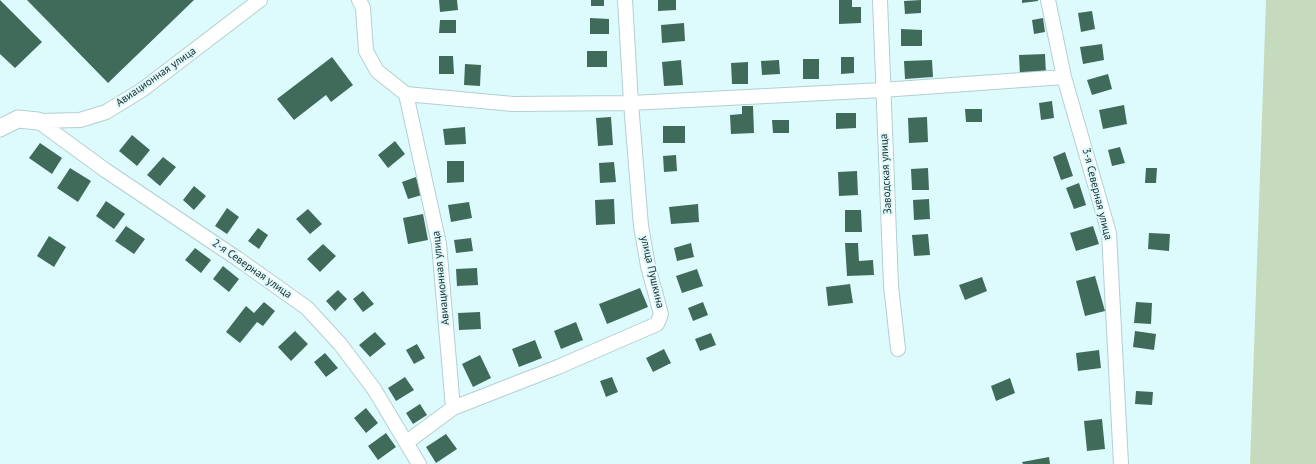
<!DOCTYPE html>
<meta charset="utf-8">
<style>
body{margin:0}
canvas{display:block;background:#ddfbfd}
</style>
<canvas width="1316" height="464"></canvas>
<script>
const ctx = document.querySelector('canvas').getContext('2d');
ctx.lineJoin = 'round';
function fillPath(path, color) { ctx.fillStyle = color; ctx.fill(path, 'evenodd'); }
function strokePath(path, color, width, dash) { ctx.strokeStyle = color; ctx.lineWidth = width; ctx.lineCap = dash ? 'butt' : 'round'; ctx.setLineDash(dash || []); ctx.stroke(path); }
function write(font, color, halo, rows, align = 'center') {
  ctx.font = font + ' "PT Sans",sans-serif'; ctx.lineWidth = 4; ctx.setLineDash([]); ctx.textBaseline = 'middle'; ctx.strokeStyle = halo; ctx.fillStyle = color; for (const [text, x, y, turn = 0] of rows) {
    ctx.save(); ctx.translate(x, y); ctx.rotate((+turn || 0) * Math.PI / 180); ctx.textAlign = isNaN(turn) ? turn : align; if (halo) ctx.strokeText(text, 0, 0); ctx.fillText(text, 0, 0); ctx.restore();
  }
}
const green = new Path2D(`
 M1266 0H1316V464H1250Z`);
const building = new Path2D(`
 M0 0 42 42 15 68 0 54Z
 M27 0H194L108 83Z
 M439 0H457L458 10 440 12Z
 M591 0H604V6H591Z
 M658 0H676V10L658 11Z
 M839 0H852V7H861V23L839 24Z
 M921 0V13L905 14 904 1Z
 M1022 0H1038V1L1022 3Z
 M1092 11 1095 29 1081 32 1078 13Z
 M590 18 609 19V34H590Z
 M1043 18 1045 32 1034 34 1032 20Z
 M440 20H456V33H439Z
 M684 23 685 41 662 43 661 25Z
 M901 29 922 30V46H901Z
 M1102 44 1104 60 1083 64 1080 47Z
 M587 51H607V67H587Z
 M1045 54 1046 74 1020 75 1019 55Z
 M439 56H453L454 74H439Z
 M332 57 353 85 331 102 326 95 294 120 277 99Z
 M841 57H854V73L841 74Z
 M803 59H819V79H803Z
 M681 60 683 85 664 86 662 62Z
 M779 60 780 74 762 75 761 61Z
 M932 60 933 77 905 79 904 61Z
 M748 62V84H732L731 63Z
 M465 64 481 65 480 86 464 85Z
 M1108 74 1112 89 1092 95 1087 80Z
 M1052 101 1054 118 1041 120 1039 103Z
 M1124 105 1127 124 1103 129 1099 110Z
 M742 106H753L754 133 731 134 730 115 742 114Z
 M965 109H982V122H966Z
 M836 113H856V128L836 129Z
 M611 117 613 145 598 146 596 118Z
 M927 117 928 142 909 143 908 118Z
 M772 120H789V133H773Z
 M663 126H685V143H663Z
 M465 127 466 144 445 145 443 129Z
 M132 135 150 150 137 166 119 151Z
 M395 141 405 154 388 168 378 155Z
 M40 143 62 158 52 174 29 158Z
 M1120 147 1125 163 1112 166 1108 150Z
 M1065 152 1073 176 1061 180 1053 157Z
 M676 155 677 171 664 172 663 156Z
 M163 157 176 167 160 186 147 175Z
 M447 161H464V182L447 183Z
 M614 162 616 182 600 183 599 163Z
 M70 168 91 181 78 202 57 188Z
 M928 168 929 190H912L911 169Z
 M1146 168H1157L1156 183H1145Z
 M857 171 858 195 839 196 838 172Z
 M416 177 422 195 408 199 402 182Z
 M1079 183 1086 205 1074 209 1066 188Z
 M194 186 206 196 194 210 183 200Z
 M614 199 615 224 596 225 595 200Z
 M929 199 930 219 914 220 913 200Z
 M106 201 125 214 114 229 96 216Z
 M469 202 472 218 451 222 448 205Z
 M698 204 699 222 671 224 669 207Z
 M227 208 239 217 227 234 215 226Z
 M308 209 322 224 310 234 296 219Z
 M845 210H861L862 232H845Z
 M423 214 428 240 408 244 403 218Z
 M126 226 145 239 134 254 115 241Z
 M1093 226 1099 244 1076 251 1070 233Z
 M258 228 268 235 259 249 248 241Z
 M1149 233 1170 234 1169 251 1148 249Z
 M928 234 930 255 914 256 912 235Z
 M49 236 66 247 54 267 37 256Z
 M471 238 473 251 456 253 454 240Z
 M691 243 694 257 677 261 674 248Z
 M845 243H858L859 261 873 260 874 275 847 276Z
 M323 244 336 256 320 272 307 259Z
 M195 248 211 260 201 273 185 260Z
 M223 266 239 279 229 292 213 279Z
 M477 268 478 285 457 286 456 269Z
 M697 269 703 286 682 293 676 276Z
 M1095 276 1105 311 1085 316 1076 281Z
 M982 277 987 291 965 300 959 285Z
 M850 284 853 303 828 306 826 287Z
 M640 288 648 307 607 324 599 304Z
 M338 290 347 299 335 311 326 301Z
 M363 291 374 304 363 312 353 299Z
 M264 302 275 311 263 326 257 322 240 343 226 332 246 306 254 313Z
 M703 302 708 315 693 321 688 308Z
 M1136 302 1152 303 1151 324 1134 323Z
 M480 312 481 329 459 330 458 313Z
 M576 322 583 340 561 349 554 331Z
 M295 331 308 344 291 361 278 347Z
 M1135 331 1156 334 1154 350 1133 347Z
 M375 332 386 344 370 357 359 345Z
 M711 333 716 345 700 351 695 339Z
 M535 340 542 358 519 367 512 349Z
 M417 344 425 358 414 364 406 350Z
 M664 349 671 363 653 372 646 358Z
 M1099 350 1101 368 1078 371 1076 353Z
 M325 353 338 368 326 377 314 362Z
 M480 355 491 378 473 387 462 364Z
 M405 377 414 390 396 401 388 388Z
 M612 377 618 392 606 397 600 381Z
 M1010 378 1015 393 996 401 991 386Z
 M1136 391 1153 392 1152 405 1135 404Z
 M420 404 427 415 413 424 406 413Z
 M366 408 378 423 366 433 354 418Z
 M1102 419 1105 449 1087 451 1084 421Z
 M386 433 396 447 378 460 368 446Z
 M446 434 457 449 436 463 426 447Z
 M1049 457 1050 464H1023L1022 462Z`);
const minor = new Path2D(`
 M359 0 363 8 366 51 377 71 406 94 513 104 631 103 882 90 1064 77
 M880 0 891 286 898 349
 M1048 0 1064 77 1109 233 1121 464
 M406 94 439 244 453 408 407 442
 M38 121 105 170 238 259 307 308 340 344 374 389 419 464
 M38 121 80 120 106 112 142 90 260 0
 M453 408 558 367 657 324 661 314 648 266 641 226 631 103 625 0`);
const tertiary = new Path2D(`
 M0 128 18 119 38 121`);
const streetNames = [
 ["Авиационная улица",156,77,-35],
 ["Заводская улица",886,174,-93],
 ["3-я Северная улица",1097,194,76],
 ["2-я Северная улица",252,269,35],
 ["улица Пушкина",652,272,77],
 ["Авиационная улица",441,278,-96]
];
fillPath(green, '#c6dbbd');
fillPath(building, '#406b5b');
strokePath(minor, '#b3cfd1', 16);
strokePath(tertiary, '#b3cfd1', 19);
strokePath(minor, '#fff', 14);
strokePath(tertiary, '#fff', 17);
write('11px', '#1f2a2b', '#ddfbfd', streetNames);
</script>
